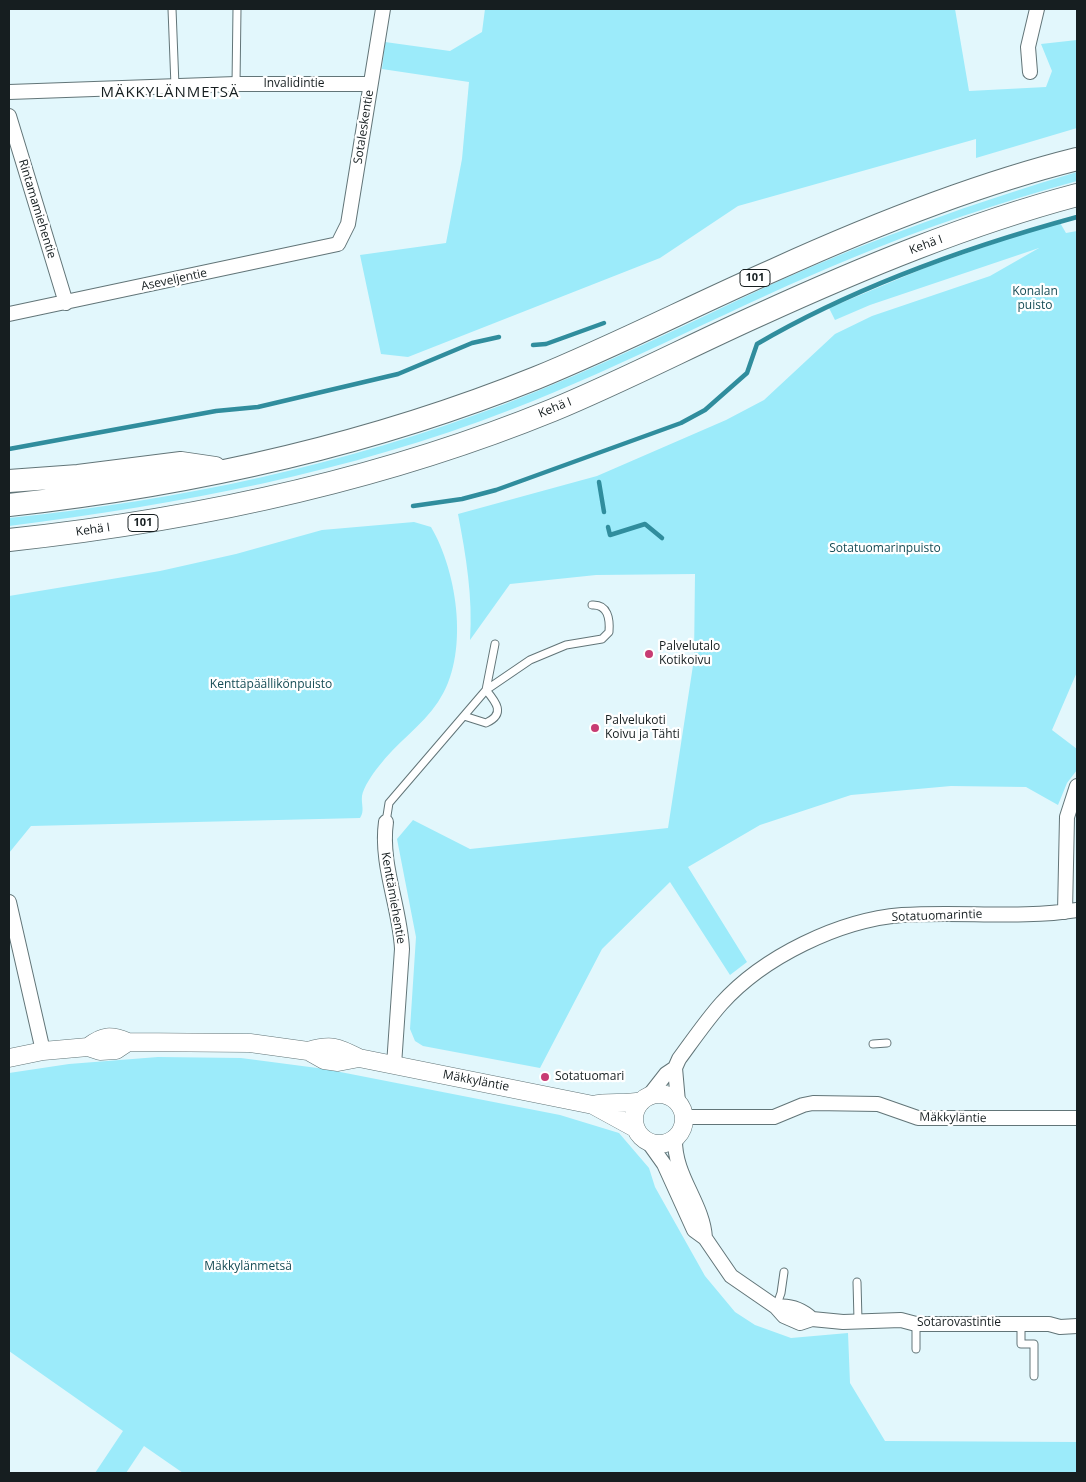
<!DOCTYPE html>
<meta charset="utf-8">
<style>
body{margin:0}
#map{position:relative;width:1086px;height:1482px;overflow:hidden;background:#e2f7fc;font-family:"Open Sans",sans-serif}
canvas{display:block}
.frame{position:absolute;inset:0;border:10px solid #161e20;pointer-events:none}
</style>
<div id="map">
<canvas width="1086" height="1482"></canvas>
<div class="frame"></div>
</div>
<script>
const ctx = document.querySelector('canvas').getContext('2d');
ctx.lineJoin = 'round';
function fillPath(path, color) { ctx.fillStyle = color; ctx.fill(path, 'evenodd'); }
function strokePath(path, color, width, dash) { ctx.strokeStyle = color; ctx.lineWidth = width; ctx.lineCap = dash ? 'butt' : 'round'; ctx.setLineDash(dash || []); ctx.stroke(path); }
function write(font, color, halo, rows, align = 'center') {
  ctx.font = font + ' "Open Sans",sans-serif'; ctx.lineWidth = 4.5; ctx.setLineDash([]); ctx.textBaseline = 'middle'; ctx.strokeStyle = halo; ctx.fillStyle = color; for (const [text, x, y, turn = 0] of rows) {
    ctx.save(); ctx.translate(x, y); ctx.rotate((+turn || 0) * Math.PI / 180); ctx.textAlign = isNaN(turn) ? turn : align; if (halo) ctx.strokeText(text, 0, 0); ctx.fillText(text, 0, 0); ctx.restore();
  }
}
const green = new Path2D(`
 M485 9H955L969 91 1046 87 1052 71 1041 44 1077 40V128L976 158V139L738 206 660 258 408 357 381 354 360 255 446 243 462 159 469 82 382 69 385 42 450 51 482 32Z
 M1077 172V181C1001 202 926 227 852 258 737 305 627 365 510 410 347 473 181 504 9 526V518C182 500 341 466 505 404 599 368 688 323 779 281 875 238 976 202 1077 172Z
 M1059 221 1066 233 1077 231V672L1052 730 1077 749V770L1067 783 1058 805 1026 787 951 786 851 795 760 825 688 867 747 962 730 975 670 882 602 949 540 1068 423 1046 415 1041 410 1029 416 937 397 839 413 820 470 849 668 828 694 659 695 574 596 575 510 584 470 640C473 597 466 556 458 514L597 476 726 420 764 400 835 334 872 316 990 276 1039 248 870 305 835 320 829 308 927 267Z
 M414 522 431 527C458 573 470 656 438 702 422 726 396 743 379 766 373 773 363 788 362 796 361 804 365 811 360 818L31 826 9 853V596L160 571 236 554 322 530Z
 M158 1057 241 1058 325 1069 560 1115 619 1133 649 1168 655 1187 705 1276 735 1312 755 1325 791 1338 848 1333 850 1383 885 1441 1077 1442V1473H183L144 1446 126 1473H95L123 1431 9 1351V1073L69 1064Z`);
const stream = new Path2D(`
 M533 345 546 344 604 323
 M9 449 216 411 258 407 398 374 472 343 499 337
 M599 482 604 512
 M413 506 462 499 496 490 681 423 705 410 747 373 757 344C856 286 967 247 1077 217
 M608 527 610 535 645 524 662 538`);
const service = new Path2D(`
 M172 9 175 86
 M236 84 237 9
 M464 716 486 723C506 714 496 702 486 690L495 644
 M386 822 389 803 486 690 530 660 566 645 602 639 609 632C610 619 608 604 592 605
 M873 1044 887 1043
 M857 1282 858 1320
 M776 1307 781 1293 784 1272
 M916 1324V1349
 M1021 1324V1344H1034V1376`);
const minor = new Path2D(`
 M1030 72 1028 47 1037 9
 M9 92 236 84H370
 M9 116 66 303
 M9 314 338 244 348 224 383 9
 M386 822C380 864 400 907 402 949L394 1065
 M9 902 43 1051
 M1065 912 1067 817 1077 786
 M648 1097 666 1074 675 1068
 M678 1102 675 1068 679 1059C693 1040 706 1021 721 1004 763 957 839 920 902 915 960 911 1020 919 1077 910
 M685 1117H774L803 1105 813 1103 878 1104 918 1118H1077
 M675 1139C674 1176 703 1203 705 1238
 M649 1143 664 1164 694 1230 705 1238 731 1276 776 1307 784 1316 800 1323 812 1319 843 1322 901 1320 916 1324H1049L1060 1327 1077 1326
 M776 1307C790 1305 801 1309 812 1319`);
const tertiary = new Path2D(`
 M88 1047C103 1035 111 1035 128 1042L250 1043 308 1051 324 1060 338 1062 359 1058
 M308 1051C331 1044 338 1047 359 1058L593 1105C609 1101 625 1105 642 1101
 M9 1058 43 1051 88 1047 100 1051 116 1050 128 1042
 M634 1119a25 25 0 1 1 50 0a25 25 0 1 1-50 0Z
 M593 1105 635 1128`);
const trunk = new Path2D(`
 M9 481 78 476 181 463 215 468
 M9 505C190 485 367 446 536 378 617 345 694 305 774 270 871 226 973 185 1077 159
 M9 540C195 520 379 481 553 410 623 381 690 346 759 315 862 268 968 224 1077 195`);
const markers = [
 [649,654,5,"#c73c73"],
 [595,728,5,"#c73c73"],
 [545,1077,5,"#c73c73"]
];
const shields = [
 [755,278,30],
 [143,523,30]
];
const shieldNames = [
 ["101",755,278],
 ["101",143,523]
];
const streetNames = [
 ["Invalidintie",294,84],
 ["Sotaleskentie",364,127,-81],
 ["Rintamamiehentie",37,209,73],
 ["Kehä I",926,245,-20],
 ["Aseveljentie",174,280,-12],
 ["Kehä I",555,408,-22],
 ["Kehä I",93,530,-8],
 ["Kenttämiehentie",393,898,80],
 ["Sotatuomarintie",937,916,-2],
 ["Mäkkyläntie",476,1081,11],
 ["Mäkkyläntie",953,1118,1],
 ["Sotarovastintie",959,1323]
];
const parkNames = [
 ["Konalan",1035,292],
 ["puisto",1035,306],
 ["Sotatuomarinpuisto",885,549],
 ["Kenttäpäällikönpuisto",271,685],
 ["Mäkkylänmetsä",248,1267]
];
const poiNames = [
 ["Palvelutalo",659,647],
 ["Kotikoivu",659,661],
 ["Palvelukoti",605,721],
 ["Koivu ja Tähti",605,735],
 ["Sotatuomari",555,1077]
];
const quarterNames = [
 ["MÄKKYLÄNMETSÄ",170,93]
];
fillPath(green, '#9cebfa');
strokePath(stream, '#308d9d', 4.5);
strokePath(service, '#627578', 9);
strokePath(minor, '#627578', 16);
strokePath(tertiary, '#627578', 19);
strokePath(trunk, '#627578', 24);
strokePath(service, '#fff', 7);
strokePath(minor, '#fff', 14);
strokePath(tertiary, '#fff', 18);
strokePath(trunk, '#fff', 22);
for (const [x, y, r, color] of markers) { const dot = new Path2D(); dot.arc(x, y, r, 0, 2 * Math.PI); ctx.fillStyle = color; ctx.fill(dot); strokePath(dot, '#fff', 2); }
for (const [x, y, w] of shields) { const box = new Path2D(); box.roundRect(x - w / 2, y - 8.5, w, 17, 4); ctx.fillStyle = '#fff'; ctx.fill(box); strokePath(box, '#161e20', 1); }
write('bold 11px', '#161e20', null, shieldNames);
write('12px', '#161e20', '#fff', streetNames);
write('12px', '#164c55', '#fff', parkNames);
write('12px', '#161e20', '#fff', poiNames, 'left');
ctx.letterSpacing = '1px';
write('15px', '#161e20', '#fff', quarterNames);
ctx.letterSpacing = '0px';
</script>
